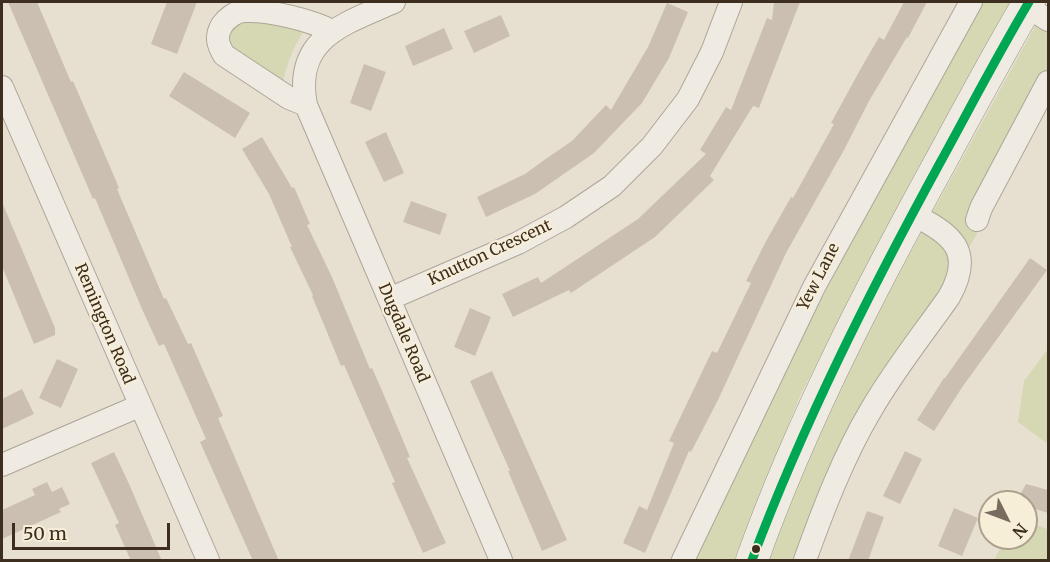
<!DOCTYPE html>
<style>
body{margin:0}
#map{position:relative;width:1050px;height:562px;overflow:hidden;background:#e7e0d1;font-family:Merriweather,serif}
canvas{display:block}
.frame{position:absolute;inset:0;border:3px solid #3d2e20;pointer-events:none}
.north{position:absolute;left:978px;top:490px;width:60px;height:60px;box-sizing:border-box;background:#f7eed8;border:2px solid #ada18e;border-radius:50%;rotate:132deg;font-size:16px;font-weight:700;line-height:24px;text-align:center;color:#3d2e20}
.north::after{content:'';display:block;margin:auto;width:21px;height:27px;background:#786c5e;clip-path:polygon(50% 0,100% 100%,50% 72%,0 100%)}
.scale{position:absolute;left:12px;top:523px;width:158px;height:27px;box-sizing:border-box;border:3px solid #3d2e20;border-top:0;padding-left:8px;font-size:18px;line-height:21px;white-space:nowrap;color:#3d2e20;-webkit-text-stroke:4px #f7eed8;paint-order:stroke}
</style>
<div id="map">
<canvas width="1050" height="562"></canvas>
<div class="frame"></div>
<div class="north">N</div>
<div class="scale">50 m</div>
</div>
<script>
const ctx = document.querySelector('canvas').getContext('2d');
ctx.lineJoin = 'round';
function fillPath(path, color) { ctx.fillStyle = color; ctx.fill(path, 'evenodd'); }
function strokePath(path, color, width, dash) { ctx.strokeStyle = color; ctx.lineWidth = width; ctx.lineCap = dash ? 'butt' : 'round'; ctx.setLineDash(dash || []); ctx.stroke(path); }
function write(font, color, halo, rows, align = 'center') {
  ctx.font = font + ' Merriweather,serif'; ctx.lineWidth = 4.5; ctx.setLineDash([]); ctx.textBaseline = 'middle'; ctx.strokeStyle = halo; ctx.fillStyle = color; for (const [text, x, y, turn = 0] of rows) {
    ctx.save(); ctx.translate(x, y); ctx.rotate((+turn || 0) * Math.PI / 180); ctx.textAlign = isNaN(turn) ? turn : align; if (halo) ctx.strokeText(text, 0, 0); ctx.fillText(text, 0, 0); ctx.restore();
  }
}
const green = new Path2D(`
 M979 2H1012L912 179 800 396 752 516 738 560H693C782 371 879 186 979 2Z
 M1048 3V95L973 241 931 304 796 560H767L778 525 862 340Z
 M240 19 306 28C292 49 287 63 282 87L230 52 228 26Z
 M1048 349V444L1018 422 1024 381Z
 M1026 525 1041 526 1048 530V560H994L1003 543 1008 538H1026Z`);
const building = new Path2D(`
 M8 2H37L71 82 73 81 102 148 119 188 117 189 164 299 166 298 188 344 191 343 223 416 218 418 279 561H253L200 442 206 439 164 344 159 346 142 309 95 198 93 199Z
 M167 2H197L177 54 151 44Z
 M774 2H800L759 108 753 106 710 176 714 180 655 237 571 293 569 290 513 317 502 294 538 277 541 283 638 219 706 154 700 150 726 107 731 110 767 18 772 20Z
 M904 2H927L908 38 907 37 869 101 844 150 786 253 718 400 691 452 689 451 645 553 623 543 639 506 647 510 674 443 669 441 712 351 717 353 751 283 746 281 765 243 791 197 793 198 834 124 831 123 860 70 879 37 884 40Z
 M667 3 688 12 669 58 642 103 594 153 535 194 486 217 477 197 525 174 547 158 572 141 606 105 611 110 648 47Z
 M501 15 510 36 474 53 464 31Z
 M444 28 453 49 413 66 405 46Z
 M364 64 386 72 371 111 350 103Z
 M184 72 250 113 235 138 169 96Z
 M386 132 404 173 384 182 365 142Z
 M262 137 292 188 294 187 310 224 307 225 332 277 370 369 372 368 380 386 410 457 407 458 446 543 423 553 392 483 395 482 344 365 341 366 312 296 313 295 290 247H292L269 194 242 149Z
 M411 201 447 214 440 235 403 222Z
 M2 202 55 328V335L34 344 2 266Z
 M1030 258 1047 270 963 386 934 431 917 420 944 378H945Z
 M470 308 491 317 475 356 454 347Z
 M57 359 78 369 61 408 39 398Z
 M492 371 567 540 542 551 508 471H510L470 381Z
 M22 389 34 414 2 429V399Z
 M905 451 922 459 900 504 883 496Z
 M114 452 130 486 162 561H131L115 525 119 523 91 463Z
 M47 482 52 492 62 487 70 504 59 509 61 512 2 539V510L35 495 32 489Z
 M1026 484 1048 490V513L1026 506V502H1016Z
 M954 508 978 518 962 556 938 546Z
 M867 511 884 517 875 541 868 561H848Z`);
const minor = new Path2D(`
 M394 2C344 24 293 38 306 105L501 560
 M1026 6 1048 20
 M2 87 208 560
 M306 105 289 98 224 55C218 45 215 37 222 25 227 18 236 11 245 11 270 10 310 20 332 31
 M977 220 981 208 1048 82
 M389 299 518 243 566 217 612 186 652 146 688 99 712 52 731 2
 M2 465 139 406
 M683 560 814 287 971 2
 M805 560C823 510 844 455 871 410 894 370 923 334 949 297 975 251 952 234 912 214`);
const secondary = new Path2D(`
 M752 560C802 420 871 288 943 157 971 105 999 53 1029 2`);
const bus1 = new Path2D(`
 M752 560C804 422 870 291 941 161 970 108 998 54 1029 2`);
const markers = [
 [756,549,5,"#3d2e20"]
];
const streetNames = [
 ["Knutton Crescent",490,253,-25],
 ["Yew Lane",819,277,-63],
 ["Remington Road",104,324,67],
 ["Dugdale Road",403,333,67]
];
fillPath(green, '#d6d7b3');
fillPath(building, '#cbbfb2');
strokePath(minor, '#ada599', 24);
strokePath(secondary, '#9c958a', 33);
strokePath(minor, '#efebe3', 22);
strokePath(secondary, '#efebe3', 32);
strokePath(bus1, '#00a651', 9);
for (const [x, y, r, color] of markers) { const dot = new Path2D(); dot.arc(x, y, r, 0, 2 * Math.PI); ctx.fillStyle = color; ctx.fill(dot); strokePath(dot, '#f7eed8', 2); }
write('16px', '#3d2e20', '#f7eed8', streetNames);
</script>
